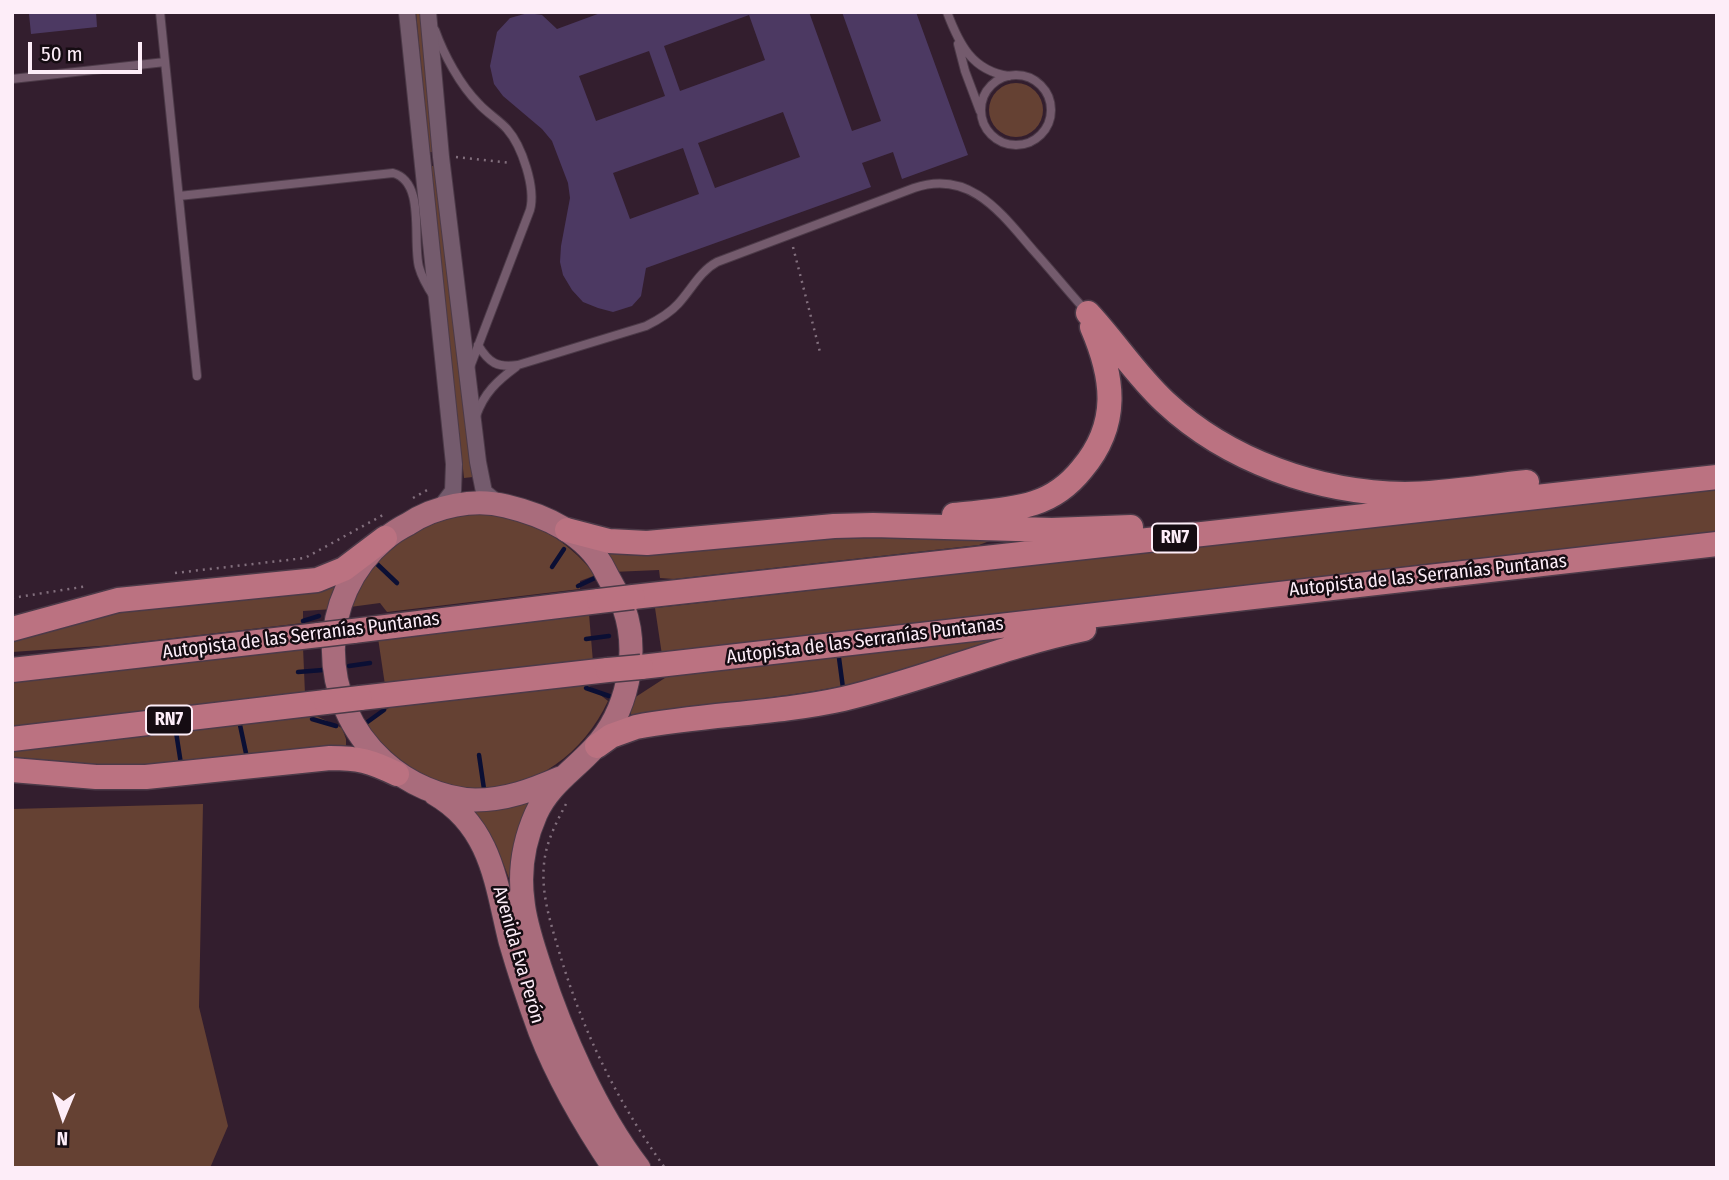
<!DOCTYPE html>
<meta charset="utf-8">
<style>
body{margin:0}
#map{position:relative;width:1729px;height:1180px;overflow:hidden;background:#331e2e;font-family:"Fira Sans Condensed",sans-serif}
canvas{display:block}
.frame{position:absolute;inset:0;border:14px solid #fdedf8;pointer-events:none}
.north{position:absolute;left:28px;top:1082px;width:70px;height:70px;-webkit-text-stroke:5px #150c12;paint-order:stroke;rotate:182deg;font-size:19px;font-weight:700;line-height:28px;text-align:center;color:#fdedf8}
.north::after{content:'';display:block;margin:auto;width:24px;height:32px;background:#fdedf8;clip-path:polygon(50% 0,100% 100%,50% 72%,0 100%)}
.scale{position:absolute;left:28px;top:42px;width:114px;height:32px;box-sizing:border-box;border:4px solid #fdedf8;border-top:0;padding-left:9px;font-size:21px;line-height:24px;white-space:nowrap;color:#fdedf8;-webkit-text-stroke:5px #150c12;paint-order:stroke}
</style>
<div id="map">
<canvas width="1729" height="1180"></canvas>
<div class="frame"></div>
<div class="north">N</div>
<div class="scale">50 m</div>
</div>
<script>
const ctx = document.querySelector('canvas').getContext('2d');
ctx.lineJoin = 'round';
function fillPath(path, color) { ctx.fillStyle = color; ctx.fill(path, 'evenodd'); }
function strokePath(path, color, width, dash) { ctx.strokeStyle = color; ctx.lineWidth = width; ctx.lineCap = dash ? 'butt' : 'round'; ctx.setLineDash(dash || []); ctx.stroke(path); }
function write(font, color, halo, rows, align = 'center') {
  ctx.font = font + ' "Fira Sans Condensed",sans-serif'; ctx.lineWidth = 5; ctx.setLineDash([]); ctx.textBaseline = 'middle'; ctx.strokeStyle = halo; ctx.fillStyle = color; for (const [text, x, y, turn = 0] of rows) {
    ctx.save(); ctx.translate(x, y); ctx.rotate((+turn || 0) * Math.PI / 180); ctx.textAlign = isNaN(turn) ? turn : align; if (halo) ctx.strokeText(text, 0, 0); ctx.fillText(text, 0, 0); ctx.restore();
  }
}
const green = new Path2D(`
 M416 12H422L434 152H429Z
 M989 110a27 27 0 1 1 54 0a27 27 0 1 1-54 0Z
 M430 166H436L473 477 464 478Z
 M1717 486V536L1460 560 662 655 655 608 1492 514Z
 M485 514C537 522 562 536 596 575L580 581V589L387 612 380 603 350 607 368 573 386 552 423 525 455 516Z
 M815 531 1000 537 979 545 674 579 660 578 659 570 612 572 602 546Z
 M350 568 333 609 303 611V623L114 645 12 652V633L82 613Z
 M589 614 593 662 385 685 378 638Z
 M991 636 987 645C937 662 890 677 837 687 769 700 699 703 631 720V700L668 676Z
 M303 647 305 694 12 727V682Z
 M588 677V685L608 701C575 771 502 809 428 777 403 765 383 746 366 725L394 704Z
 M314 715 342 728 346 739V748L148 768 12 761V747Z
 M547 789 512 886 496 845 464 802Z
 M203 804 199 1007 228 1126 210 1168H12V809Z`);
const stream = new Path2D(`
 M377 564 397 583
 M552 567 564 549
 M578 586 595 578
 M303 621 319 616
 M586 639 609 636
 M839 658 843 688
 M349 666 370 663
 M298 672 323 670
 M586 688 609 696
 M312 719 336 726
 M366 723 384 710
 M240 725 247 758
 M176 732 181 764
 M479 755 484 789`);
const building = new Path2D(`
 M49 12H96L97 27 31 34 29 14Z
 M603 12H809L852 131 881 121 842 12H916L968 155 902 179 893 152 862 163 871 187 646 268 641 296 632 306 613 312 598 308 583 302 572 290 563 275 560 262 561 246 570 198 568 183 552 141 542 129 503 96 494 84 490 66 497 32 510 18 528 13 542 15 557 29ZM749 15 765 60 680 91 664 46ZM649 51 665 96 596 121 579 76ZM783 112 800 157 715 188 698 143ZM683 148 699 194 630 219 613 173Z`);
const path = new Path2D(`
 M456 157 511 163
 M793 247 820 352
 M413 498 429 489
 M175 573 305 558 383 515
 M12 598 88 586
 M566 804C556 823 546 842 544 864 541 893 550 921 558 948 582 1030 615 1098 665 1168`);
const service = new Path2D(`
 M160 12 197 376
 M947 12C959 44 972 71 1009 76
 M435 30C444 55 460 85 479 104 487 113 499 120 507 129 522 146 536 188 530 210L470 367
 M958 44 965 71 980 111
 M981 110a35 35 0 1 1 70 0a35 35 0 1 1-70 0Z
 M12 79 165 62
 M179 196 393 173C426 182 412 240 419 267 422 278 428 288 434 297
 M478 345C489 363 497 368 518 365L646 326C658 320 669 314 678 304 691 290 700 271 717 262L914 188C970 169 1001 213 1033 250 1051 270 1068 291 1086 311
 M476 416C484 393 497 381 516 367`);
const minor = new Path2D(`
 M407 12 454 464 453 491 440 508
 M428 12 441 157 478 462 484 492 499 504`);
const primary = new Path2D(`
 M560 778C532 790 506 800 475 800 442 799 407 783 383 761 317 701 316 597 385 539 392 533 400 528 408 524 435 506 474 498 506 506 544 515 587 534 605 571 611 583 619 595 624 608 640 654 627 713 594 748 573 771 549 785 536 814 524 841 519 872 523 901 525 923 533 945 540 967 562 1034 596 1112 639 1168
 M435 794C492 827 496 885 510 941 519 972 529 1002 540 1032 559 1081 585 1125 614 1168`);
const trunk = new Path2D(`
 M1088 313C1115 342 1136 375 1165 402 1228 461 1319 493 1405 494 1446 494 1487 486 1527 482
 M954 515C980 512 1009 511 1034 503 1053 497 1070 484 1082 469 1120 424 1114 378 1092 327
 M567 530 609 541 647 543 834 526 873 525 1052 530 1131 527
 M633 597 1717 477
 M12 629 118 600 317 580 344 569 385 538
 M353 631 599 601
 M641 667 1717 544
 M12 670 319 635
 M360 698 608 670
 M12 739 326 702
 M597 746 611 736 636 727C705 714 775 714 843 699 924 680 1002 646 1084 629
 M12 770 96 777H146L330 758C359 758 370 761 397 774`);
const trunkBridge = new Path2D(`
 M599 601 633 597
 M319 635 353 631
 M608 670 641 667
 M326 702 360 698`);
const shields = [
 [1175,538,46],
 [169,720,46]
];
const shieldNames = [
 ["RN7",1175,538],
 ["RN7",169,720]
];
const streetNames = [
 ["Autopista de las Serranías Puntanas",1428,576,-6],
 ["Autopista de las Serranías Puntanas",301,636,-7],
 ["Autopista de las Serranías Puntanas",865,641,-7],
 ["Avenida Eva Perón",518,955,74]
];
fillPath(green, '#654133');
strokePath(stream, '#0b0f34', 4.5);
fillPath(building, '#4c3962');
strokePath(service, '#4c3a48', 10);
strokePath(minor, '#4c3a48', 18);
strokePath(primary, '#4c3a48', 25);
strokePath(trunk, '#4c3a48', 27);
strokePath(path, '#826f7d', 2.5, [2, 5]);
strokePath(service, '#745b6d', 8);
strokePath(minor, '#745b6d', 16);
strokePath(primary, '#a96c7c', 23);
strokePath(trunk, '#bb7281', 24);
strokePath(trunkBridge, '#4c3a48', 27, []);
strokePath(trunkBridge, '#bb7281', 24);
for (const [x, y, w] of shields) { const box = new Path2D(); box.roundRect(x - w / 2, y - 14.5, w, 29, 5); ctx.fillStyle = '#150c12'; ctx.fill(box); strokePath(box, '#fdedf8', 2); }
write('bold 18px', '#fdedf8', null, shieldNames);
write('19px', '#fdedf8', '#150c12', streetNames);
</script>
